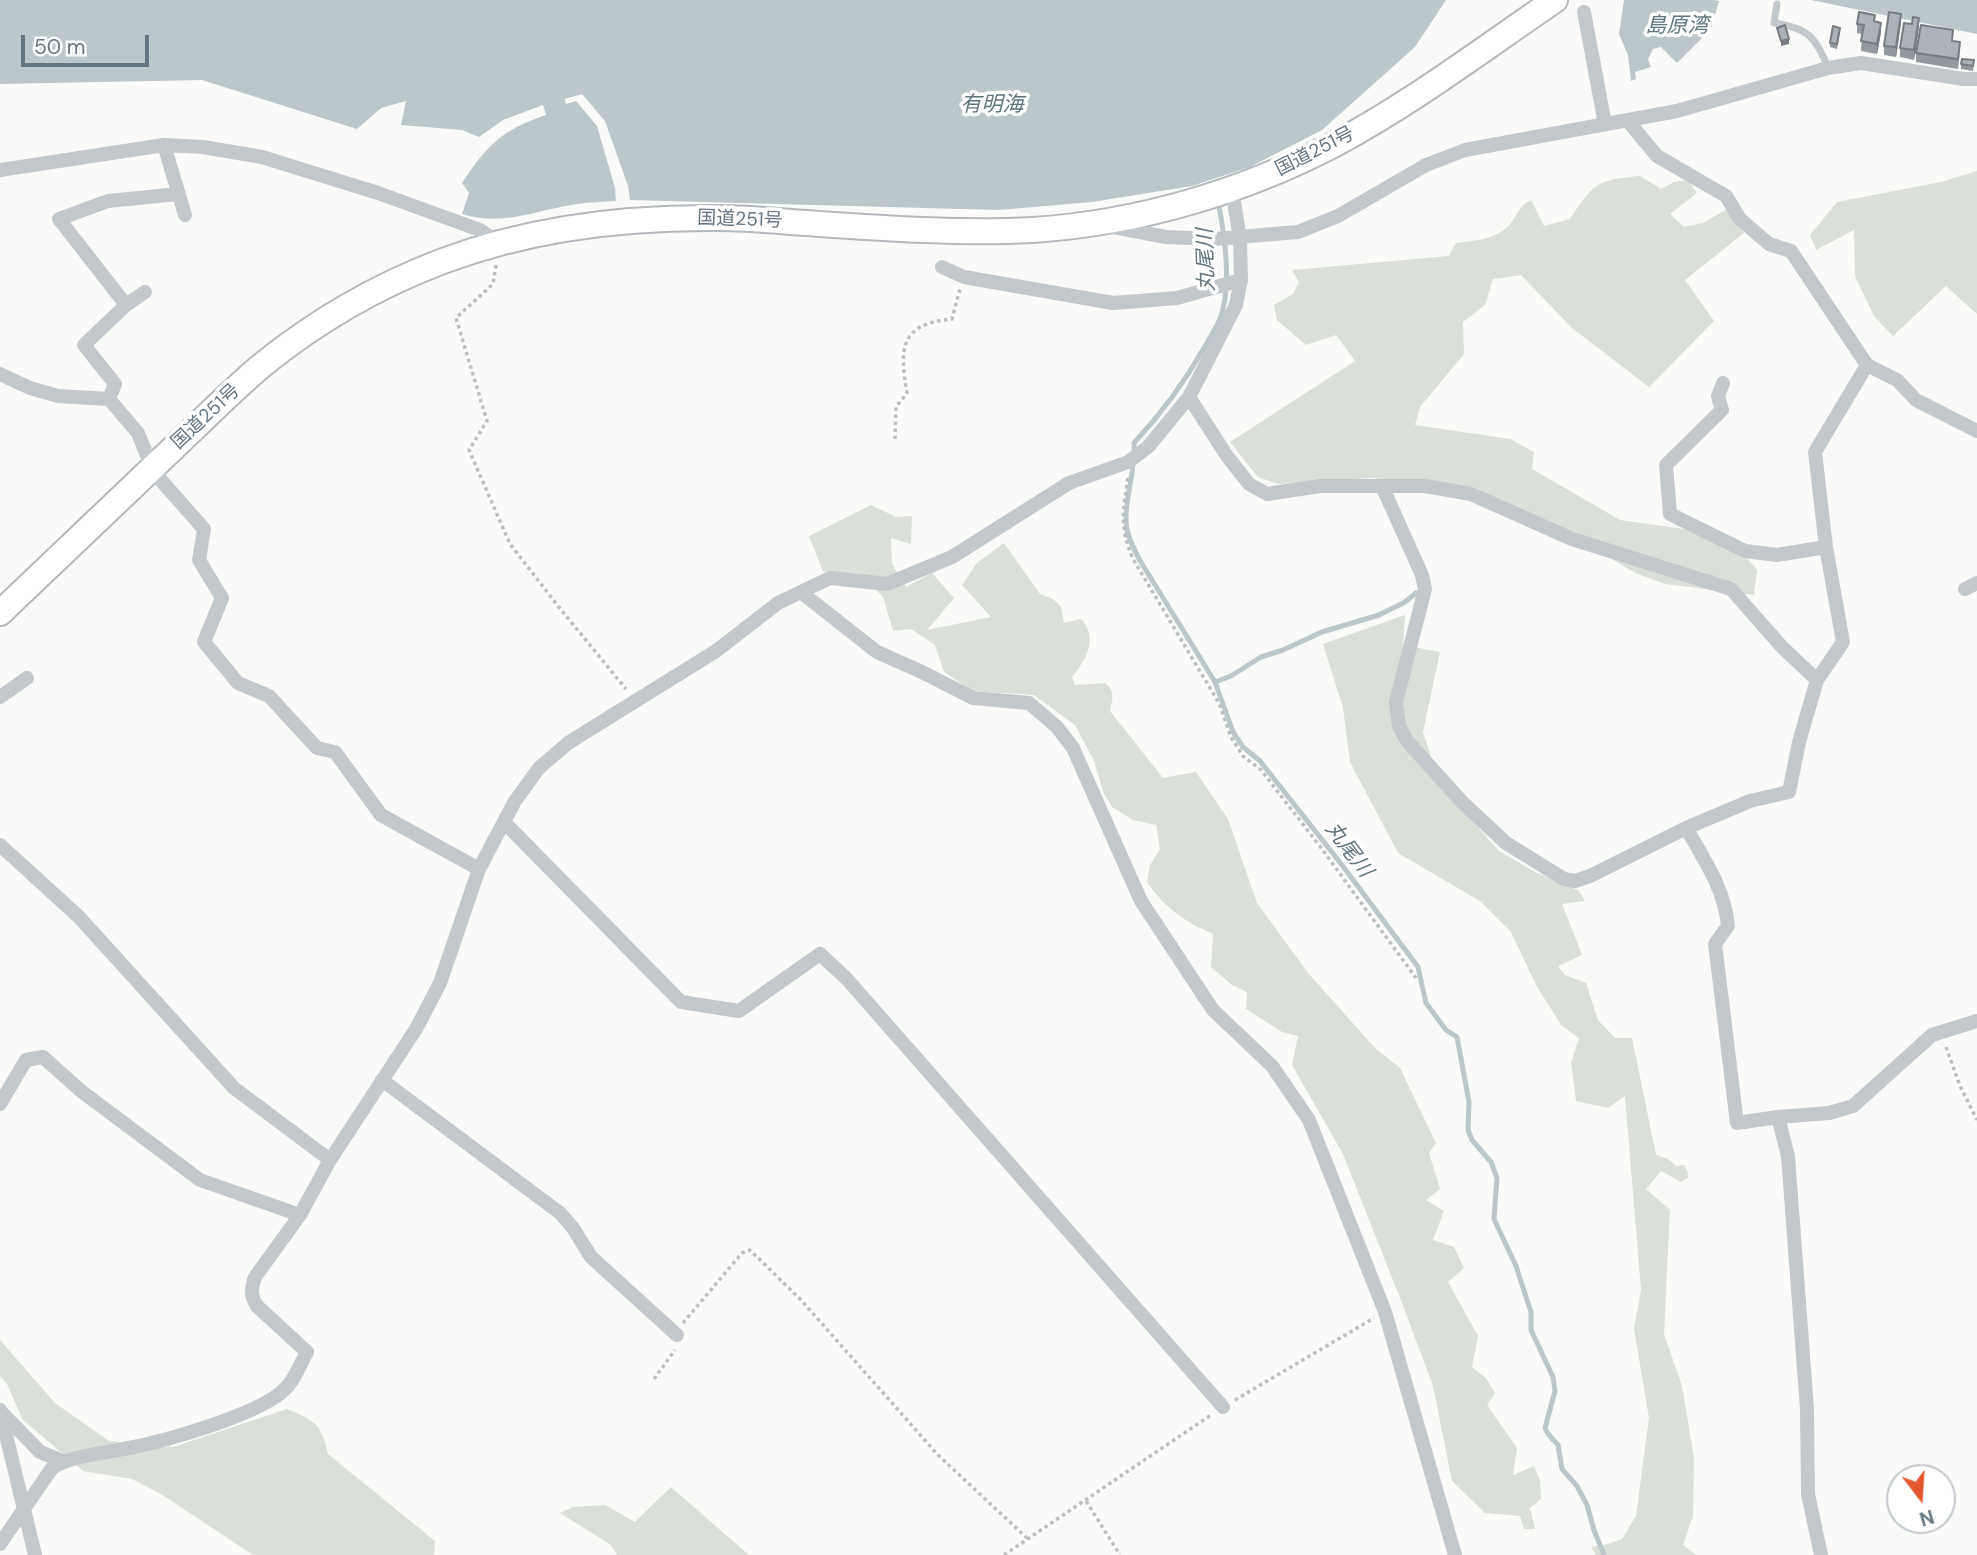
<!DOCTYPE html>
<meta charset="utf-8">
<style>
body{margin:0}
#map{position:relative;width:1977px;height:1555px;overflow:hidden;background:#fafaf8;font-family:"DM Sans",sans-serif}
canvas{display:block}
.north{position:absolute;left:1886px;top:1464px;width:70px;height:70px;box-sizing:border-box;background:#fff;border:2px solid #c1c8cd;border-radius:50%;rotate:163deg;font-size:19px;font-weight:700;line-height:28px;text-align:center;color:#657683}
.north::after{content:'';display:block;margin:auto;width:24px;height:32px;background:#e4572e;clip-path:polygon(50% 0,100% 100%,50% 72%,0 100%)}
.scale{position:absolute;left:21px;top:35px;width:128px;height:32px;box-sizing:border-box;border:4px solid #657683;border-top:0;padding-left:9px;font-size:21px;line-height:24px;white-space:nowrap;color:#657683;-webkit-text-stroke:5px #fff;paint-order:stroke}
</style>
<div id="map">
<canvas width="1977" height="1555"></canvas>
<div class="north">N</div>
<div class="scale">50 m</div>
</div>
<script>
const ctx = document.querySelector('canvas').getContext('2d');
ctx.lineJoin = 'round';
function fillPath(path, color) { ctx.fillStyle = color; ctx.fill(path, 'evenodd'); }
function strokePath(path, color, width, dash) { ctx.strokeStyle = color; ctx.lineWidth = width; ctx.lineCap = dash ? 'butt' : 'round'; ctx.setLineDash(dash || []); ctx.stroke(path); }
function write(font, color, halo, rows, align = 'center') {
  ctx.font = font + ' "DM Sans","Noto Sans JP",sans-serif'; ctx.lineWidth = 7; ctx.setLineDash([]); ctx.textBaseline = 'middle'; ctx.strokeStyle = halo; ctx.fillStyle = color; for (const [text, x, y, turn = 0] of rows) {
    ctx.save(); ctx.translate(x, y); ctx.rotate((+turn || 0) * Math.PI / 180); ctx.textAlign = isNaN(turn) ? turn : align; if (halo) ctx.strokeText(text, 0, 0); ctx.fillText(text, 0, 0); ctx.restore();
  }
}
const green = new Path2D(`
 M1977 171V314L1946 286 1893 336 1874 316 1855 276 1854 230 1816 250 1810 235 1837 202 1941 182Z
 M1640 176 1661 189 1674 182 1688 180 1697 193 1670 214 1684 227 1703 223 1729 208 1744 233 1685 280 1714 321 1649 387 1572 328 1521 275 1493 279 1485 305 1463 322 1464 354 1420 407 1415 425 1510 439 1534 452 1532 469 1620 520 1727 535 1757 570 1754 595 1665 584 1635 573 1574 536 1473 487 1371 478 1278 484 1258 477 1230 442 1355 361 1336 335 1306 345 1277 320 1274 305 1293 294 1299 282 1292 270 1449 256 1456 243C1472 241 1492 240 1505 229 1516 221 1517 206 1531 200L1544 226 1570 219C1594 183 1596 180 1640 176Z
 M871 505 896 517 912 516 911 544 891 538 892 564 906 587 932 573 954 598 927 630 991 617 962 585 977 563 1004 543 1040 594 1053 599 1061 607 1064 623 1081 619C1099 638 1086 660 1072 677L1075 685 1105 683C1116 691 1112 700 1110 711L1163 778 1196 772 1228 819 1257 903 1308 973 1375 1048 1400 1068 1436 1143 1429 1153 1440 1189 1426 1200 1444 1211 1433 1240 1454 1247 1464 1268 1448 1282 1478 1336 1472 1367 1486 1378 1495 1393 1487 1405 1517 1448 1513 1475 1534 1466 1540 1480 1541 1499 1530 1508 1535 1529H1524L1520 1516 1485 1513 1452 1481 1433 1386 1402 1303 1343 1154 1292 1065 1298 1036 1282 1032 1246 1009 1247 992 1232 985 1211 967 1213 934C1184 921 1166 909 1147 882L1150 865 1160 849 1156 825 1133 820 1112 807 1104 794 1094 761 1075 725 1034 695 972 691 944 672 935 645 911 629 893 631 883 597 860 574 823 572 809 536Z
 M1405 615 1403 645 1440 652 1423 732 1440 784 1499 851 1535 872 1578 890 1585 901 1562 904 1582 955 1558 966 1565 975 1586 983 1598 1020 1615 1038H1632L1656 1155 1668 1159 1676 1166 1684 1165 1688 1173V1178L1681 1182 1661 1171 1646 1189 1670 1210 1664 1334 1682 1386 1694 1458 1693 1516 1683 1545 1696 1555H1596L1591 1547 1608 1544 1622 1539 1636 1516 1649 1418 1634 1329 1641 1290 1625 1096 1608 1108 1576 1101 1571 1063 1579 1038 1561 1025 1536 985 1511 932 1480 901 1398 853 1350 762 1343 708 1323 644Z
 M0 1340 55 1403 109 1441 173 1447 287 1409C314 1420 322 1424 328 1454L435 1541 434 1555H253L161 1494 132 1479 83 1471 23 1420 7 1384 0 1376Z
 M671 1487 749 1555H617L611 1545 560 1513 573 1507 605 1505 635 1522Z`);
const water = new Path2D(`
 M0 0H1446L1415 47 1322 130 1250 167 1192 186 1092 202 999 210 630 200 628 186 605 121 582 94 565 99 566 104 576 101 597 126 615 188 616 201C603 202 590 202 577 204 535 210 505 227 462 214L469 193 462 183C487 145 502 130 546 115L543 105 503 120 479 137 462 130 401 125 406 101 381 108 357 129 202 80 0 84Z
 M1624 0H1714L1719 1 1711 29 1677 63 1661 47 1653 49 1648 59 1651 67 1635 72 1636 79 1631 81 1628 55 1619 34Z
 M1811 0H1977V34Z`);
const stream = new Path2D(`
 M1218 202C1225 235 1232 287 1220 319 1216 329 1209 339 1204 348 1184 383 1161 414 1134 443 1136 470 1125 495 1126 522 1126 535 1134 548 1139 559L1215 682 1233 732 1243 747 1260 761 1342 865 1418 967 1426 1003 1446 1030 1457 1037 1469 1102 1468 1130 1472 1140 1491 1162 1497 1178 1494 1219 1516 1266 1531 1312V1330L1553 1377 1555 1391 1545 1428 1548 1434 1558 1445 1562 1469 1577 1486 1587 1505 1594 1530 1604 1555
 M1215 682 1231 676 1261 657 1283 650 1322 632 1379 615 1405 602 1416 593`);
const path = new Path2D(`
 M496 265 493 284 456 318 487 421 469 450 510 544 558 606 626 689
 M895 439 896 407 907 393C900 350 898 324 952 319L960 289
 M1128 478C1123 512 1119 526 1133 559L1219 703 1231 737 1243 756 1261 770 1319 845 1416 978
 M1946 1047 1960 1086 1977 1120
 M683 1323 742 1253 750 1250 801 1300 938 1455 1028 1539
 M654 1379 675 1350
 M1235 1400 1374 1318
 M1086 1501 1120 1555
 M1004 1555 1211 1415`);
const service = new Path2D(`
 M1777 4 1774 23C1808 28 1816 37 1828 68`);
const minor = new Path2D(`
 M1584 12 1605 124
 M1627 120 1657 156 1726 196 1740 219 1769 244 1791 251 1867 365 1897 380 1916 400 1977 431
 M164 145 185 215
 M0 170 164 145 203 147 262 157 378 193 480 230 500 243
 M1108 226 1166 237 1215 239 1298 232 1338 216 1426 165 1465 150 1677 111 1828 68 1861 63 1964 79H1977
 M942 267 964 277 1113 303 1177 298 1241 280
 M126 305 59 219 108 201 178 194
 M0 374 30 388 58 396 109 399 138 433 152 468 158 477 204 529 199 560 222 598 204 642 238 683 269 696 317 748 335 752 381 815 479 869
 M1723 383 1718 396 1722 410 1666 465 1670 514 1745 551 1777 555 1826 547
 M1189 397 1227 456 1249 484 1267 494 1320 486H1382L1422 575 1425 589 1396 702 1399 726 1407 741 1463 803 1506 843 1564 879 1575 881 1590 876 1686 828C1704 859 1725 890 1728 926L1715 944 1737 1123 1778 1117 1788 1156 1807 1409 1808 1494 1821 1555
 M109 399 115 384 84 345 126 305 145 292
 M1382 486H1425L1471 494 1572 539 1731 589 1782 647 1817 680
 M1965 589 1977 583
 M802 593 877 652 922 672 973 698 1029 703 1057 727 1073 748 1141 901 1213 1010 1272 1066 1309 1120 1385 1312 1455 1555
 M0 697 27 678
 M504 822 681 1002 739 1011 820 954 846 978 1223 1407
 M1686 828 1750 801 1789 792 1799 742 1817 680 1843 642 1826 547 1815 452 1867 365
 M0 845 79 917 234 1088 330 1160
 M382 1080 560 1213 573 1228 591 1257 677 1335
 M0 1104 26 1060 43 1057 81 1091 200 1180 300 1215
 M1778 1117 1829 1113 1853 1106 1932 1035 1977 1021
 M0 1410 35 1555
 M2 1413 40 1452 63 1461
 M0 1544 52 1468C73 1455 100 1454 124 1449 162 1442 259 1415 285 1389 295 1380 300 1364 307 1352L257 1306C250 1295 251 1289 255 1277L300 1215 330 1160 416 1029 440 983 479 869 515 801 539 768 568 743 716 651 778 603 830 578 887 584 952 557 1069 483 1128 462 1148 447 1189 397 1236 305 1241 280 1240 239 1232 189`);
const trunk = new Path2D(`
 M0 613C55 560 110 508 165 456 197 426 228 394 261 366 315 322 377 286 443 261 531 228 624 217 718 218 747 218 777 221 806 223 879 228 960 234 1033 230 1138 223 1243 192 1335 144 1412 103 1483 49 1555 0`);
const wall = new Path2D(`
 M1875 21 1881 32 1877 54 1861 51 1862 34 1857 33V24Z
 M1901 23 1896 57 1884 55V46Z
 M1919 27 1914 60 1900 57V48Z
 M1840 32 1837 49 1830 47V43Z
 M1953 41 1960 51 1958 69 1916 62V53Z
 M1974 60 1973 71 1961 69V64Z`);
const shadedWall = new Path2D(`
 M1901 14V23L1896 57V47Z
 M1919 18V27L1914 60V50Z
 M1881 23V32L1877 54V44Z
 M1789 39V44L1781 46V41Z`);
const building = new Path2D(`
 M1859 12 1875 15 1874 21 1881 23 1877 44 1861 41 1864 25 1857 24Z
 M1889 12 1901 14 1896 47 1884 46Z
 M1913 17 1919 18 1914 50 1900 48 1904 23 1912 24Z
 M1785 25 1789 39 1781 41 1777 28Z
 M1921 25 1953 30 1952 41 1960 42 1958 59 1916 53Z
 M1833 26 1840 28 1837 44 1830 43Z
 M1962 59 1974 60 1973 66 1961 64Z`);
const streetNames = [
 ["国道251号",1315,152,-27],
 ["国道251号",740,220,2],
 ["国道251号",206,417,-43]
];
const waterNames = [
 ["島原湾",1677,26],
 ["有明海",992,105],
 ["丸尾川",1207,260,-92],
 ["丸尾川",1348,850,53]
];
fillPath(green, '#dadfd7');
fillPath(water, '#bbc7cb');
strokePath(stream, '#bbc7cb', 5);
strokePath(trunk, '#b4b9bd', 28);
strokePath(path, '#bbbfc2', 3.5, [3.5, 3.5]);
strokePath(service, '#c3c8cc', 7);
strokePath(minor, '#c3c8cc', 14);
strokePath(trunk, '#fff', 24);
fillPath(wall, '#929a9f');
fillPath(shadedWall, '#777d82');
fillPath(building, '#aab3b9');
strokePath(building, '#777d82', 2);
write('19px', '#657683', '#fff', streetNames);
write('italic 21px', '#60757c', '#fff', waterNames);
</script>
